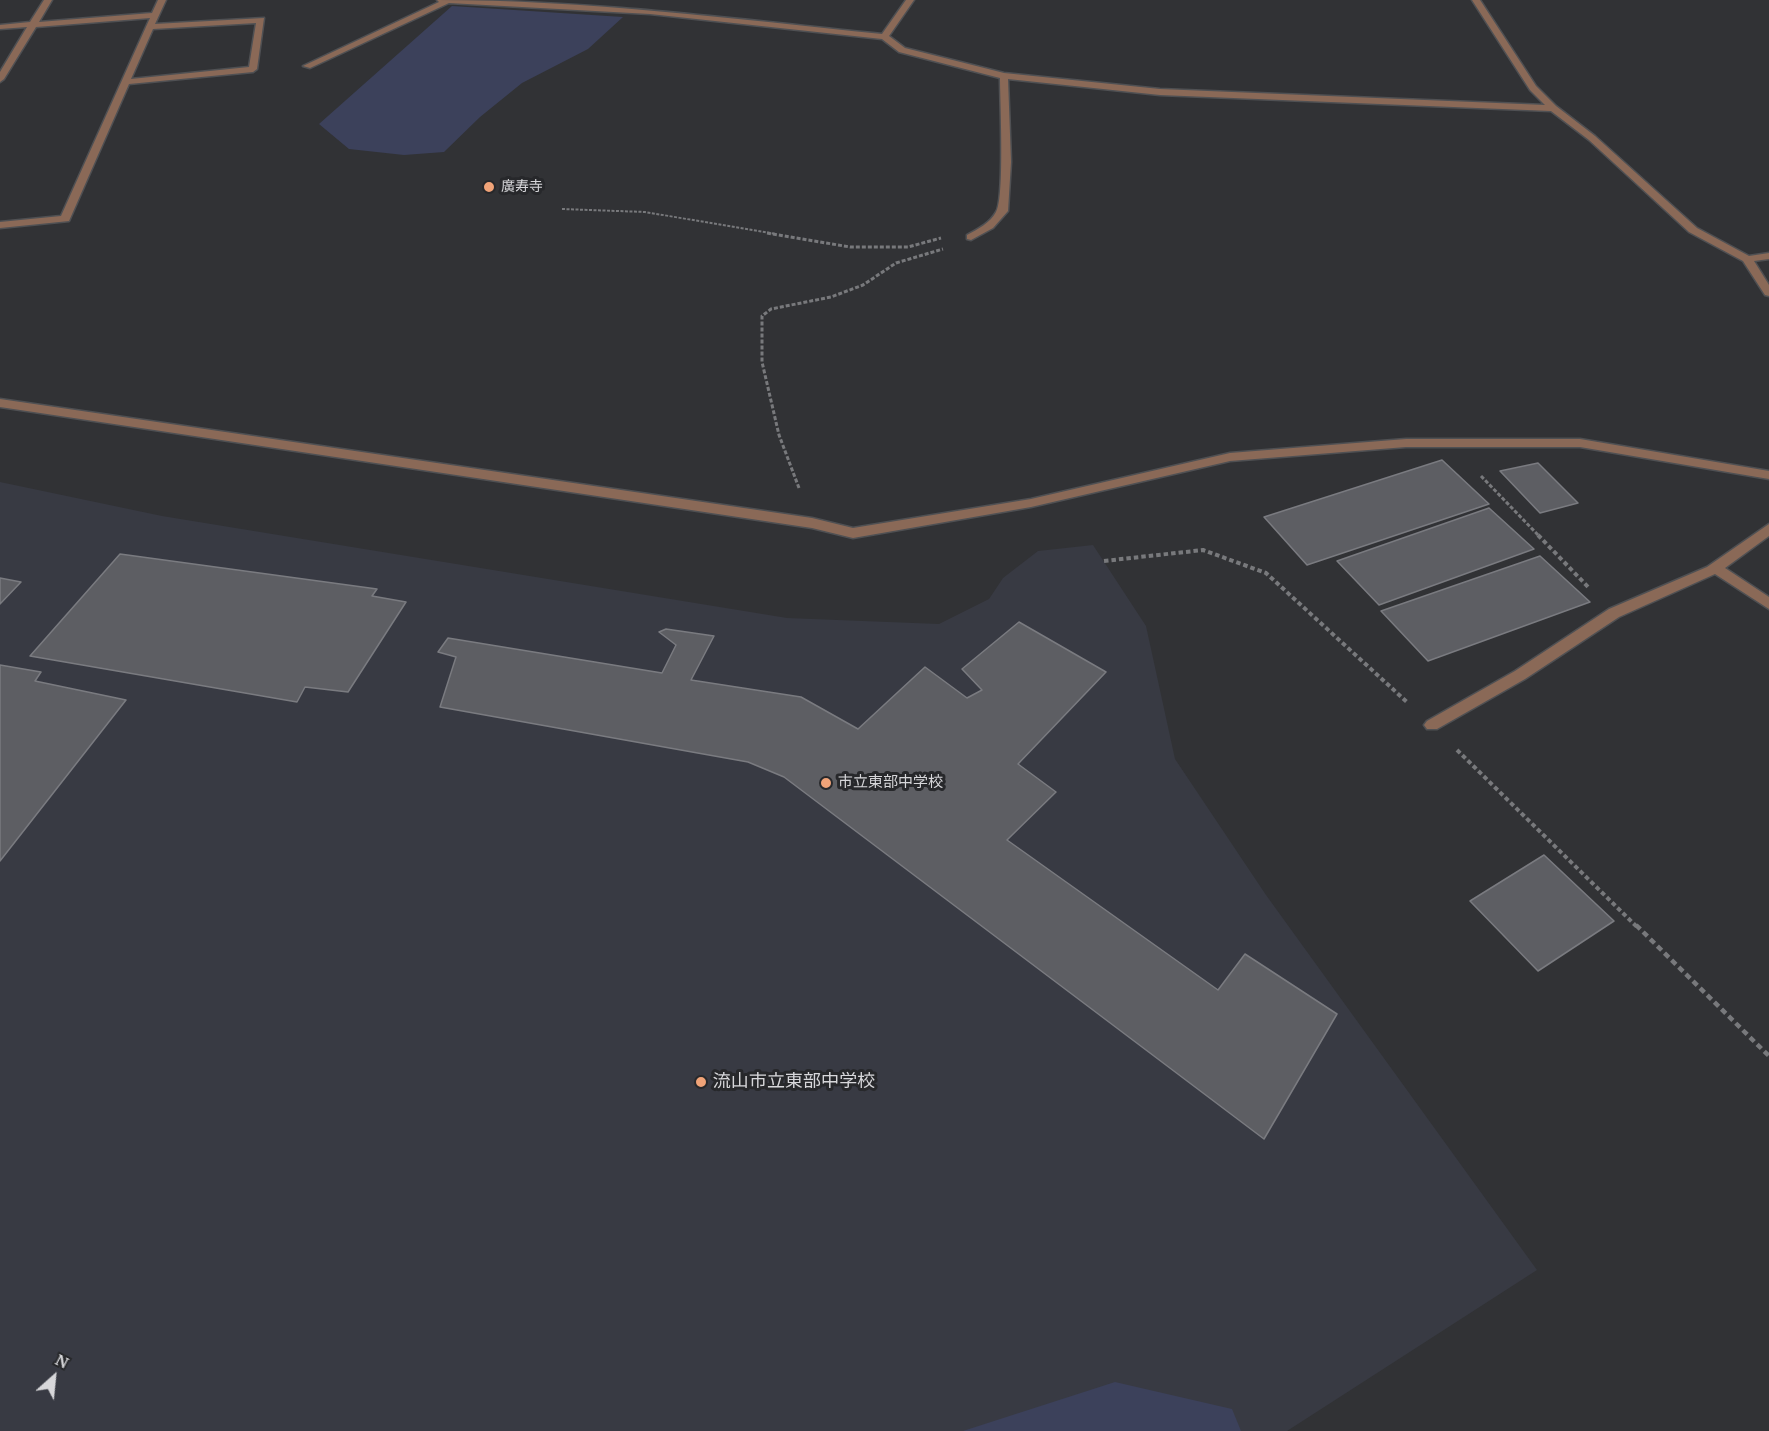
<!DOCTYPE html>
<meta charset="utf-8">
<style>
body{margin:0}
#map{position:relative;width:1769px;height:1431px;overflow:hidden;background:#313235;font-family:"PT Serif",serif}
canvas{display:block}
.north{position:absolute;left:24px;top:1347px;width:60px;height:60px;-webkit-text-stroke:4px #27282b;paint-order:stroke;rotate:27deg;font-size:16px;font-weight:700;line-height:24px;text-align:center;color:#d7d7da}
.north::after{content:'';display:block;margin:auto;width:21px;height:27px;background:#d7d7da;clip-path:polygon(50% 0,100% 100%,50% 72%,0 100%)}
</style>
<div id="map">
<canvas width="1769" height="1431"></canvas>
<div class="north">N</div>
</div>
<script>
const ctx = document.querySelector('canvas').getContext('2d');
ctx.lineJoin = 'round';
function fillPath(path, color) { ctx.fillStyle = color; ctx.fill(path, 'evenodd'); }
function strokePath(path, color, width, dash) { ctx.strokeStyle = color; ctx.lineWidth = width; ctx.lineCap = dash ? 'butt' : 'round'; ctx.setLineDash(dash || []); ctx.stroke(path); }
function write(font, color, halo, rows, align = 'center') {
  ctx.font = font + ' "PT Serif","Noto Sans JP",serif'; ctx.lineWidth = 6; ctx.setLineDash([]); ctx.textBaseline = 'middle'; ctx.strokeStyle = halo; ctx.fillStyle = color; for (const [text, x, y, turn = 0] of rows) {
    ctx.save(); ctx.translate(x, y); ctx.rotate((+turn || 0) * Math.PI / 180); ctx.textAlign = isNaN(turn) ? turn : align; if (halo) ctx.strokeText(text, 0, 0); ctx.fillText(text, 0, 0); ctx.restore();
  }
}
const built = new Path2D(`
 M0 482 162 516 787 618 939 624 989 599 1003 578 1038 551 1093 545 1146 626 1175 759 1266 895 1537 1270 1287 1431H0Z`);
const green = new Path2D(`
 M452 6 623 17 588 49 522 83 480 117 444 152 404 155 349 149 319 124Z
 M1115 1382 1232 1409 1241 1431H963Z`);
const building = new Path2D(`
 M1442 460 1489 504 1307 565 1264 517Z
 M1538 463 1578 503 1540 513 1500 471Z
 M1489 508 1534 549 1379 605 1337 561Z
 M120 554 377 589 372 596 406 602 348 692 305 687 297 702 30 656Z
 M1540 556 1590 602 1428 661 1381 611Z
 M0 578 21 582 0 604Z
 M1019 622 1106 672 1018 764 1056 792 1007 840 1218 990 1245 954 1337 1014 1264 1139 784 777 748 762 440 707 456 657 438 652 448 638 662 673 676 645 659 632 666 629 714 636 691 680 801 697 858 729 925 667 967 698 982 690 962 669Z
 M0 665 41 672 35 681 126 700 0 861Z
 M1544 855 1614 921 1538 971 1470 901Z`);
const pathFar3 = new Path2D(`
 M562 209 645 212 776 234`);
const pathFar2 = new Path2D(`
 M767 233 850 247H908L941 238
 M1481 476 1539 536
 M799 488 779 435 762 362V316L771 309 831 297 863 285 896 263 943 249`);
const pathFar1 = new Path2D(`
 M1538 535 1590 589
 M1104 561 1203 550 1266 573 1408 703
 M1457 750 1637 927`);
const path = new Path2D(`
 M1636 925 1769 1056`);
const minor = new Path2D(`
 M44 0H52L39 22 152 13 158 0H166L155 24 264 18 257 69 253 72 129 84 69 221 0 228V222L61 216 150 18 36 27 4 79 0 82V72L27 27 0 29V25L30 22ZM256 23 249 67 131 79 153 29Z
 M437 0C586 0 734 19 882 34L906 0H914L889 36 905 48 1004 73 1160 89 1545 105 1530 90 1472 0H1480L1536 86 1556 106 1595 136 1697 228 1749 256 1769 253V259L1754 261 1769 285V296L1765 295 1743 261 1689 232 1589 140 1551 111 1160 95 1008 79 1011 162 1008 211 993 228 971 240 967 239V235C978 229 990 223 996 212 1005 199 1000 99 1000 78L899 52 882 39 650 14 449 3 310 68 303 66 439 2Z
 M0 399 812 518 853 528 1031 499 1230 453 1406 439H1580L1769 471V479L1580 447H1406L1230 461 1031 507 853 538 812 528 0 407Z
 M1769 524V536L1725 568 1769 597V609L1715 574 1619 617 1525 679 1437 729H1427L1424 725 1427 721 1515 671 1609 609 1707 567Z`);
const markers = [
 [489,187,6,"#f0a378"],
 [826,783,6,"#f0a378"],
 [701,1082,6,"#f0a378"]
];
const farPoinames = [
 ["廣寿寺",501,187]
];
const poiNames = [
 ["市立東部中学校",838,783]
];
const nearPoinames = [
 ["流山市立東部中学校",713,1082]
];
fillPath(built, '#383a43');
fillPath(green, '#3c415b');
fillPath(building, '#5d5e63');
strokePath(building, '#7a7b80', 1.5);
strokePath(minor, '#4f5053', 3);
strokePath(pathFar3, '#78797c', 2, [3, 1.5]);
strokePath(pathFar2, '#78797c', 3, [4, 2]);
strokePath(pathFar1, '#78797c', 4, [4.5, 3]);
strokePath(path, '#78797c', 4.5, [6, 4]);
fillPath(minor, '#8a6957');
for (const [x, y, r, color] of markers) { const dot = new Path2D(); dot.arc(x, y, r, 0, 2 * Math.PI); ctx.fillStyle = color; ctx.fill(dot); strokePath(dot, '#27282b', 2); }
write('14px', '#d7d7da', '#27282b', farPoinames, 'left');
write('15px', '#d7d7da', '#27282b', poiNames, 'left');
write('18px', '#d7d7da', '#27282b', nearPoinames, 'left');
</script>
